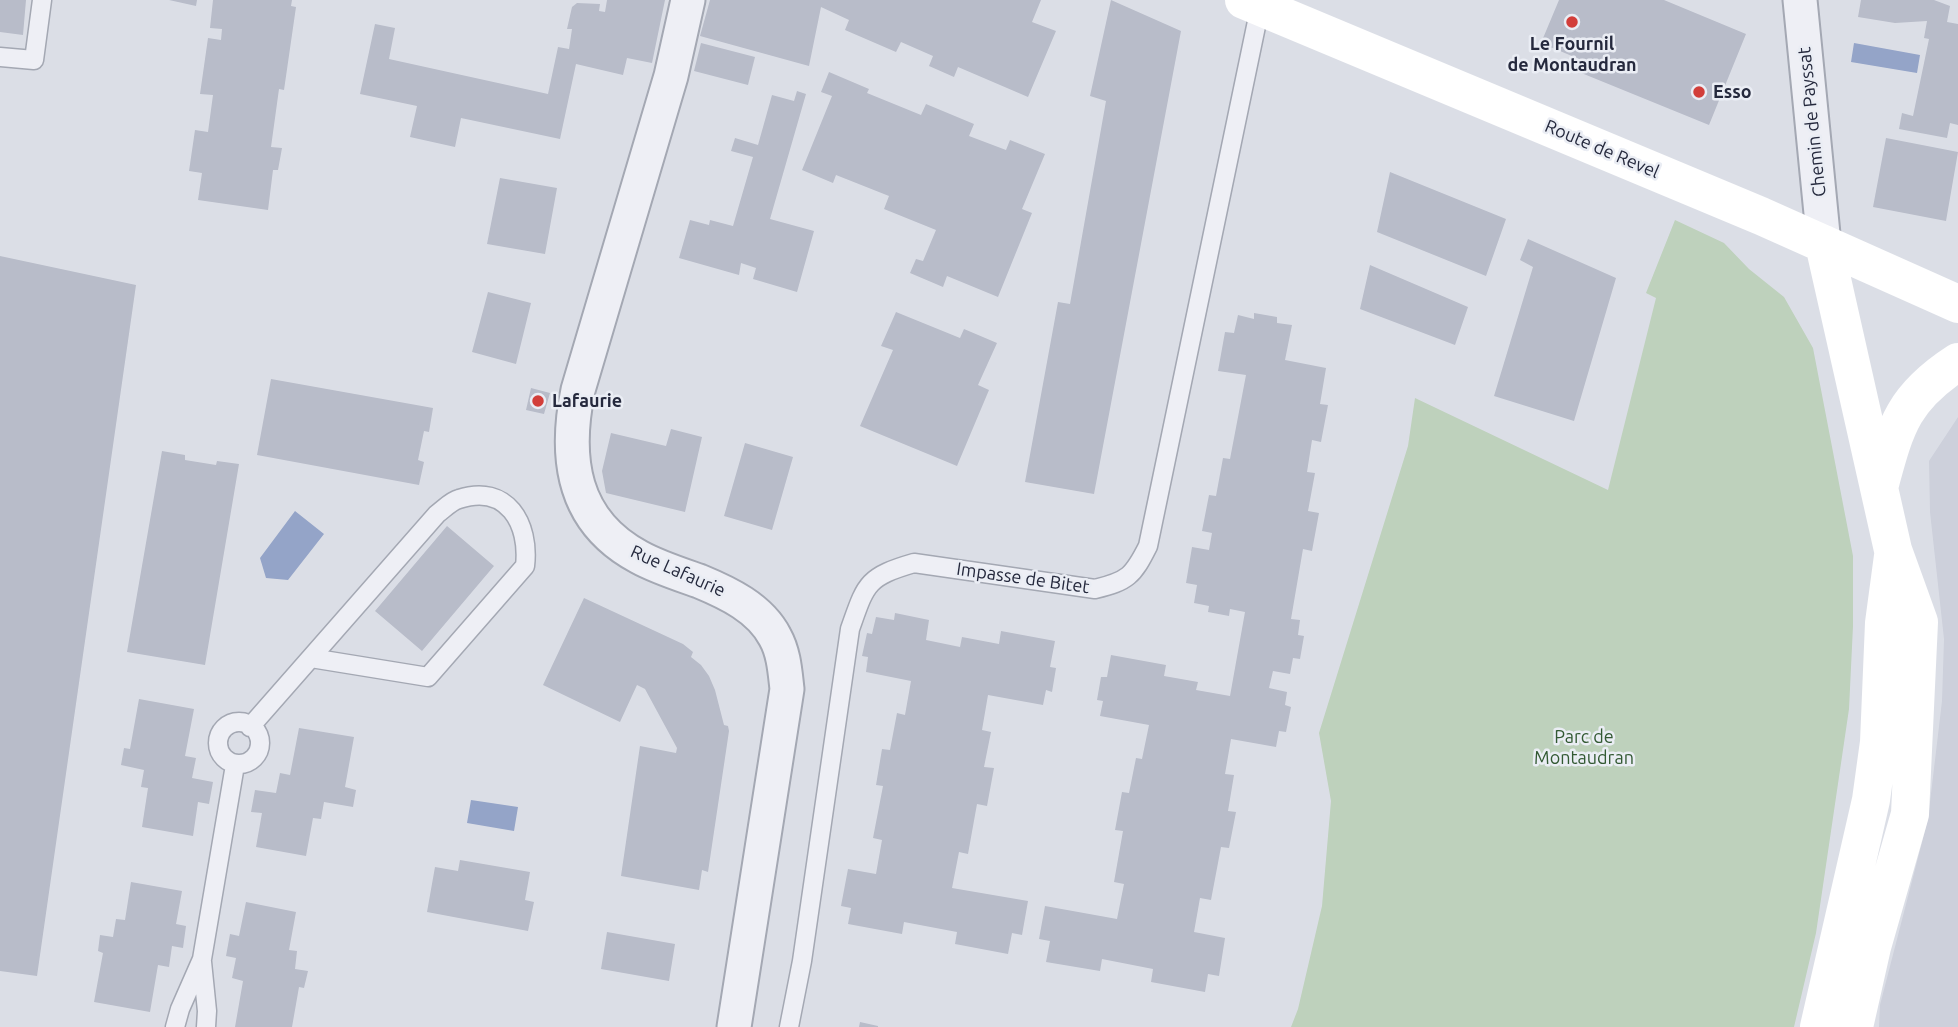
<!DOCTYPE html>
<style>
body{margin:0}
canvas{display:block;background:#dbdee6}
</style>
<canvas width="1958" height="1027"></canvas>
<script>
const ctx = document.querySelector('canvas').getContext('2d');
ctx.lineJoin = 'round';
function fillPath(path, color) { ctx.fillStyle = color; ctx.fill(path, 'evenodd'); }
function strokePath(path, color, width, dash) { ctx.strokeStyle = color; ctx.lineWidth = width; ctx.lineCap = dash ? 'butt' : 'round'; ctx.setLineDash(dash || []); ctx.stroke(path); }
function write(font, color, halo, rows, align = 'center') {
  ctx.font = font + ' Ubuntu,sans-serif'; ctx.lineWidth = 5; ctx.setLineDash([]); ctx.textBaseline = 'middle'; ctx.strokeStyle = halo; ctx.fillStyle = color; for (const [text, x, y, turn = 0] of rows) {
    ctx.save(); ctx.translate(x, y); ctx.rotate((+turn || 0) * Math.PI / 180); ctx.textAlign = isNaN(turn) ? turn : align; if (halo) ctx.strokeText(text, 0, 0); ctx.fillText(text, 0, 0); ctx.restore();
  }
}
const built = new Path2D(`
 M1958 417V1027H1879L1880 1005 1928 819 1942 701 1944 639 1930 512 1929 461Z`);
const green = new Path2D(`
 M1675 220 1724 243 1749 269 1784 297 1813 348 1853 556V626L1849 709 1816 933 1794 1027H1291L1298 1009 1322 906 1331 801 1319 733 1408 446 1415 398 1608 490 1656 298 1646 293Z`);
const water = new Path2D(`
 M1854 43 1920 55 1917 73 1851 62Z
 M295 511 324 534 288 580 266 578 260 558Z
 M471 800 518 807 514 831 467 823Z`);
const building = new Path2D(`
 M0 0H26L23 35 0 32Z
 M169 0H197L196 6Z
 M213 0H292L291 6 296 7 284 90 279 89 271 147 282 148 278 170H273L268 210 198 200 202 173 189 171 195 130 208 132 213 95 200 94 208 38 221 40 222 29 210 28Z
 M607 0H665L652 63 627 58 623 75 576 64 560 139 461 118 455 147 410 137 417 106 360 94 375 24 395 28 389 59 548 94 558 47 569 49 572 29H567L572 7 577 3 600 4 599 11 605 12Z
 M710 0H1041L1032 22 1056 31 1028 97 958 67 954 77 929 66 933 56 901 42 896 52 845 30 849 20 821 7 809 66 700 36Z
 M1111 0 1181 31 1094 494 1025 482 1058 302 1070 304 1106 101 1090 96Z
 M1559 0H1664L1746 34 1709 125 1574 70 1579 59 1541 43Z
 M1861 0H1934L1950 6 1947 22 1958 24V125L1950 123 1947 138 1899 129 1902 113 1913 116 1929 39 1924 38 1927 21 1895 23 1858 17Z
 M701 43 755 57 748 85 694 71Z
 M829 72 869 89 867 93 921 115 926 104 974 124 969 136 1006 150 1010 140 1045 154 1022 209 1032 213 998 297 947 276 943 287 910 273 916 259 923 261 936 230 884 209 889 196 836 175 833 183 802 170 832 96 821 92Z
 M797 91 806 94 770 219 814 231 797 292 753 279 756 268 741 263 739 275 679 258 690 220 709 225 710 220 733 226 753 157 731 151 735 138 758 145 772 95 794 101Z
 M1886 138 1958 152 1946 221 1873 207Z
 M1390 172 1506 219 1486 276 1377 232Z
 M500 178 557 188 545 254 487 244Z
 M1528 239 1616 278 1574 421 1494 396 1533 267 1520 260Z
 M0 256 136 285 37 976 0 971Z
 M1370 265 1468 307 1455 345 1360 309Z
 M488 292 531 303 516 364 472 352Z
 M896 312 960 338 964 329 997 343 978 385 989 390 957 466 860 426 893 350 881 346Z
 M1254 313 1277 317V323L1292 325 1285 360 1326 368 1320 404 1328 405 1321 442 1312 440 1307 472 1315 473 1308 511 1319 513 1312 551 1303 549 1291 619 1300 620 1298 635 1304 636 1300 659 1293 658 1290 674 1273 671 1269 688 1287 692 1285 705 1291 707 1286 732 1279 731 1276 747 1231 739 1225 774 1234 775 1228 811 1236 812 1229 848 1221 847 1211 900 1200 898 1194 932 1225 938 1219 976 1208 974 1205 992 1151 982 1153 969 1102 959 1100 971 1046 962 1050 941 1039 939 1045 906 1117 919 1124 884 1114 882 1123 831 1115 830 1122 792 1129 793 1136 758 1142 759 1149 725 1100 716 1103 701 1097 700 1101 677H1107L1111 655 1166 665 1164 676 1198 682 1196 690 1230 696 1245 612 1230 609 1229 616 1208 612 1209 606 1194 603 1197 585 1186 583 1192 547 1209 550 1212 533 1202 531 1209 495 1216 496 1223 458 1230 459 1246 375 1218 371 1225 332 1234 333 1238 315 1254 319Z
 M271 379 433 408 429 432 424 431 418 460 424 462 419 485 257 455Z
 M531 388 550 393 544 414 526 410Z
 M671 429 702 437 685 512 606 493 602 471 611 433 666 446Z
 M745 443 793 457 772 530 724 516Z
 M162 451 185 455V460L216 465 217 461 239 464 205 665 127 652Z
 M447 526 494 566 422 651 375 611Z
 M584 598 683 644 693 652 691 657 701 665 709 676 715 690 724 725 728 726 729 731 708 872 702 870 699 890 621 876 640 746 676 753 677 748 645 689 637 685 620 722 543 685Z
 M895 613 929 620 926 640 960 647 962 637 999 644 1001 631 1055 641 1050 667 1056 668 1052 692 1046 690 1043 705 988 695 982 730 991 732 984 767 994 768 987 806 977 804 968 854 959 852 952 888 1028 901 1022 935 1012 933 1008 954 955 944 957 932 904 922 902 934 848 924 851 908 841 906 848 869 876 874 882 840 873 838 883 786 876 785 882 749 890 750 897 713 905 715 911 681 866 672 868 657 862 656 867 633 872 634 876 617 894 620Z
 M139 699 194 709 185 756 196 758 192 778 213 782 209 804 198 802 193 836 142 827 148 788 141 787 144 770 121 765 124 748 130 749Z
 M299 728 354 737 345 787 356 790 353 807 324 802 321 819 313 818 306 856 256 847 262 813 251 812 255 790 276 793 280 773 290 775Z
 M460 860 530 872 525 900 534 902 528 931 427 912 435 867 458 871Z
 M131 882 182 891 176 924 186 926 183 948 172 946 169 967 158 965 150 1012 94 1002 103 953 98 951 100 935 113 937 116 919 125 920Z
 M246 902 296 912 289 950 297 951 295 969 308 971 304 988 299 987 292 1027H235L243 981 232 978 236 958 226 956 230 934 239 936Z
 M607 932 675 944 669 981 601 969Z
 M860 1022 878 1026V1027H859Z`);
const lane = new Path2D(`
 M0 57 34 60 42 0
 M218 743a21 21 0 1 1 42 0a21 21 0 1 1-42 0Z
 M250 727 437 514C444 509 451 501 459 499 507 483 530 524 525 566L428 677 311 658
 M202 962 207 1011 206 1027
 M175 1027 180 1009 202 959 235 765
 M789 1027 802 961 850 629C866 584 866 577 914 563L1095 589C1128 581 1133 576 1148 546L1260 7`);
const street = new Path2D(`
 M688 0 671 76 578 390C564 458 572 521 639 557 657 567 679 574 699 581 728 593 760 608 775 637 784 653 785 672 787 689L734 1027
 M1800 0 1824 244`);
const secondary = new Path2D(`
 M1244 0 1761 216 1958 304
 M1824 244 1893 550 1919 622 1910 814 1872 947 1854 1027
 M1880 484C1896 424 1904 397 1958 362
 M1819 1027 1871 800 1879 742 1884 623 1893 556`);
const markers = [
 [1572,22,7,"#d23e3a"],
 [1699,92,7,"#d23e3a"],
 [538,401,7,"#d23e3a"]
];
const poiNames = [
 ["Le Fournil",1572,44,"center"],
 ["de Montaudran",1572,65,"center"],
 ["Esso",1713,92],
 ["Lafaurie",552,401]
];
const streetNames = [
 ["Chemin de Payssat",1812,122,-96],
 ["Route de Revel",1602,149,23],
 ["Rue Lafaurie",678,571,24],
 ["Impasse de Bitet",1023,578,8]
];
const parkNames = [
 ["Parc de",1584,737],
 ["Montaudran",1584,758]
];
fillPath(built, '#cdd0db');
fillPath(green, '#bed1bc');
fillPath(water, '#94a4c8');
fillPath(building, '#b8bcc9');
strokePath(lane, '#a4a8b3', 21);
strokePath(street, '#a4a8b3', 37);
strokePath(lane, '#eeeff5', 18);
strokePath(street, '#eeeff5', 33);
strokePath(secondary, '#fff', 38);
for (const [x, y, r, color] of markers) { const dot = new Path2D(); dot.arc(x, y, r, 0, 2 * Math.PI); ctx.fillStyle = color; ctx.fill(dot); strokePath(dot, '#eaedf4', 2.5); }
write('bold 18px', '#25293d', '#eaedf4', poiNames, 'left');
write('18px', '#25293d', '#eaedf4', streetNames);
write('18px', '#325932', '#eaedf4', parkNames);
</script>
